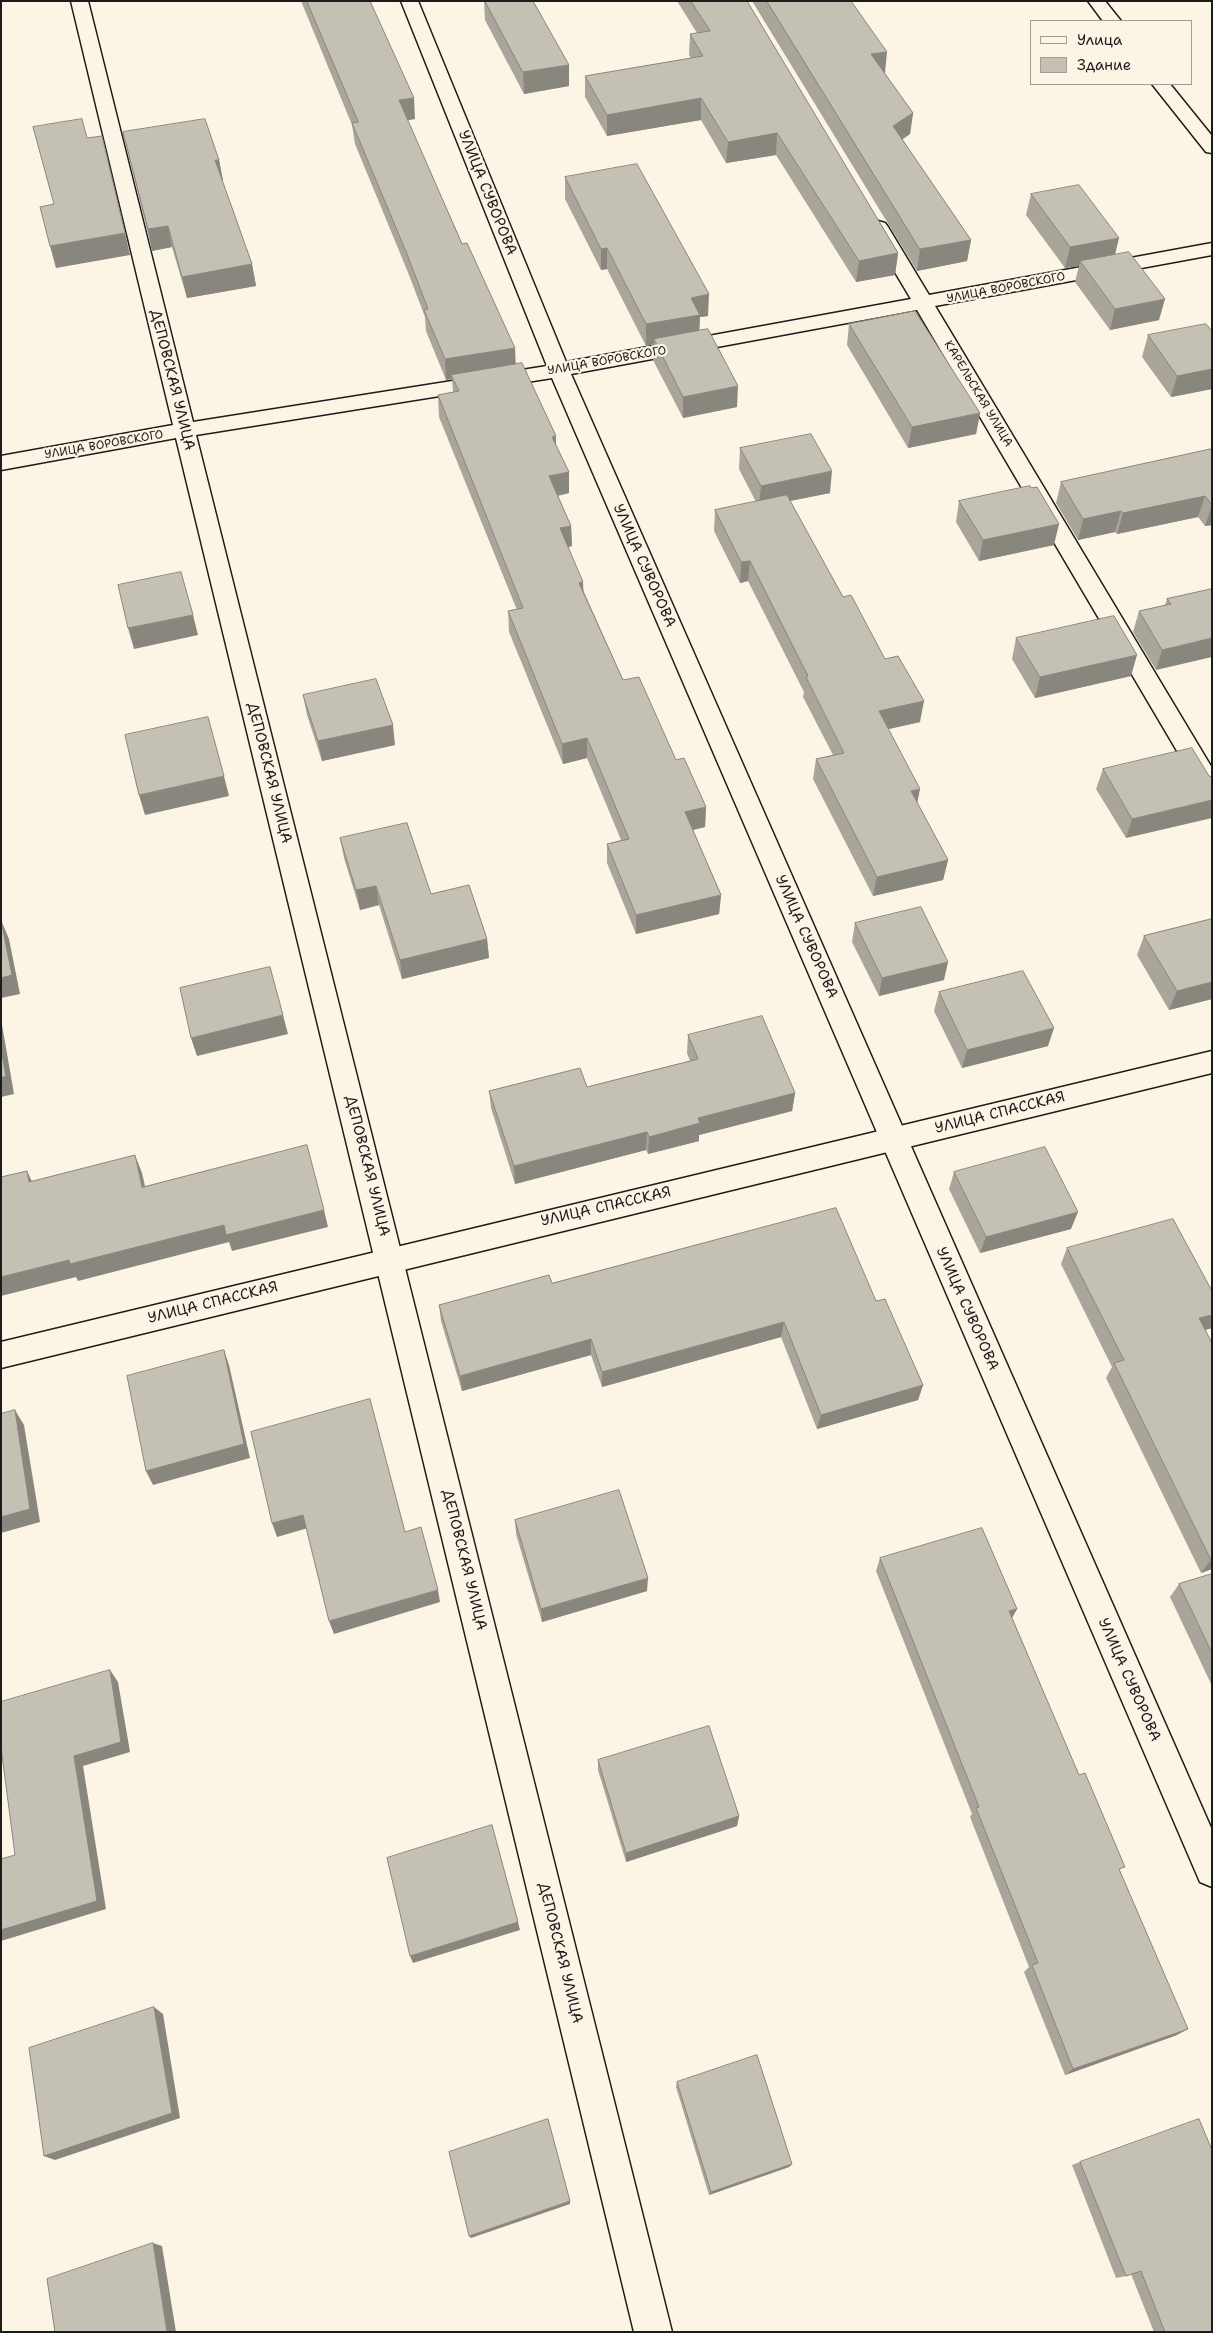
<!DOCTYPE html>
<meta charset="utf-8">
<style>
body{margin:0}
#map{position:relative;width:1213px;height:2333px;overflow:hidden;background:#fcf5e5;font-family:"Shantell Sans",sans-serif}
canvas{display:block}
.frame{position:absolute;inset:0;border:2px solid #1c1c1c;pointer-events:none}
.legend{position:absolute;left:1030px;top:20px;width:162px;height:65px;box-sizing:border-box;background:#fcf5e5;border:1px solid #a29e95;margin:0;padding:6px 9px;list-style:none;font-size:15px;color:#1c1c1c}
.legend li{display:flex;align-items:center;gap:10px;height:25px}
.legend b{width:25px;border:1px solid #a29e95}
</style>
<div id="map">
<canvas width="1213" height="2333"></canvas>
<div class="frame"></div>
<ul class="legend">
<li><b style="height:6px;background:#fcf5e5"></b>Улица</li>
<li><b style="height:14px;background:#c4c0b3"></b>Здание</li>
</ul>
</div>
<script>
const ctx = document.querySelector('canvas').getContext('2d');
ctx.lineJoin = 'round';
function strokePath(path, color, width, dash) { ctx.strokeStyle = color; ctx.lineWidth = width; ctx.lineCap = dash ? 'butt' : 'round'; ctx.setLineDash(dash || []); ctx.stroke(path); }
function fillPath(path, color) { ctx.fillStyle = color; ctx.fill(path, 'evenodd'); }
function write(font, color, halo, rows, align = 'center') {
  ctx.font = font + ' "Shantell Sans",sans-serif'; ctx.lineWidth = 4.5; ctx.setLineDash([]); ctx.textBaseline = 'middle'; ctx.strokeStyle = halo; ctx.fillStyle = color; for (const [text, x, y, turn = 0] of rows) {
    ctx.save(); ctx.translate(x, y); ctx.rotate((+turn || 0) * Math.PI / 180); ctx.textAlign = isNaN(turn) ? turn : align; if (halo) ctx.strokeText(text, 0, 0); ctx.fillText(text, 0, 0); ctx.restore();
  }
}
const minor = new Path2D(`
 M71 1H88L193 422 547 366 401 1H418L566 362 911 299 868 227 871 223 878 221 885 223 888 227 929 295 1212 243V255L935 306 1212 768V798L1203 795 917 310 571 374 1212 1830V1887L1200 1882 552 378 196 435 672 2332H634L176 438 1 470V456L173 425Z`);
const tertiary = new Path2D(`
 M1088 1H1105L1121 21H1103Z
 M1152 84H1170L1212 136V153L1206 152Z
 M1212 1051V1073L1 1368V1342Z`);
const wall = new Path2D(`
 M301 1H370L415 119 407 120 516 364 556 445 569 472V493L558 496 571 526 572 546 568 547 584 592 623 680 706 807 705 827 693 830 721 895 719 914 636 934 607 863V844L621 840 587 758 563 764 509 632 508 611 517 610 439 417 438 395 453 392 452 379 446 380 426 331 425 317 409 275 355 144 352 125Z
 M484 1H533L569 86 524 94 485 20Z
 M677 1H747L898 253 895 275 856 282 776 155 726 163 701 120 607 136 585 97V76L691 58 689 55 690 34 697 33Z
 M752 1H851L884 73 913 113 910 134 902 139 971 240 967 261 917 271Z
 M123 132 219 160 223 181H222L252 264 256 286 187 298 172 247 152 251Z
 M565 177 708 316 700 317 699 331 737 407 683 418 653 360 654 344 646 346 607 269 601 270 565 199Z
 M1031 194 1115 254 1159 320 1110 330 1075 282 1079 266 1065 268 1026 215Z
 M849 324 980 413 976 434 908 448 847 345Z
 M1212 331V389L1171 397 1142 357 1148 335Z
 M740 448 830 493 790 501 843 597 885 659 920 722 888 729 917 803 948 860 943 880 873 896 813 779 816 759 833 755 803 697 804 692 748 581 740 583 714 531 715 510 756 502 739 469Z
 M1212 449V525L1205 526 1198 517 1117 534 1115 532 1078 540 1056 503 1061 482Z
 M959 501 1054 545 979 561 956 522Z
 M1212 589 1156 670 1133 632 1139 611 1165 605 1167 599Z
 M1016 638 1131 676 1035 698 1012 659Z
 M303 695 395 745 322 761 307 715Z
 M1103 769 1209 776 1126 838 1096 789Z
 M340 838 431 894 487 939 489 958 402 979 379 905 360 910 344 858Z
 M1212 919V999L1169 1010 1137 955 1144 936Z
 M855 923 944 980 879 996 852 942Z
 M939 992 1048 1046 962 1068 934 1011Z
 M688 1035 795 1093 792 1111 699 1135V1141L648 1154 646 1150 515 1184 491 1108 489 1091 587 1087 690 1061 687 1053Z
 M954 1172 1071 1229 980 1253 949 1189Z
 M1067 1248 1212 1291V1328L1205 1330 1212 1343V1569L1201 1573 1106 1378 1112 1367 1061 1264Z
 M552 1283 876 1301 923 1385 918 1400 817 1429 781 1337 602 1387 591 1355 462 1391 441 1321 439 1305Z
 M515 1520 647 1591 542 1622 516 1534Z
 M880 1558 1017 1609 1012 1618 1120 1872 1177 2035 1065 2075 1024 1972 1029 1967 970 1817 972 1814 876 1571Z
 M1212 1574V1686L1170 1597 1179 1584Z
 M598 1760 739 1816 737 1826 626 1862 598 1770Z
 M677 2082 792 2164 789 2167 709 2195 676 2087Z
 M1080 2162 1212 2332H1154L1131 2274 1126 2276 1116 2278 1072 2165Z`);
const shadedWall = new Path2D(`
 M887 52 885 73 869 76 871 54Z
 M569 65V86L524 94 523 72Z
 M414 98 415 119 401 121 399 100Z
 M701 98V120L607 136V115Z
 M913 113 910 134 890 148 893 126Z
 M777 133 776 155 726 163 728 142Z
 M215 160H219L223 181 219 182Z
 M168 226 172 247 152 251 148 229Z
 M125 233 130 255 56 268 50 246Z
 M1119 238 1114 259 1080 261 1079 266 1065 268 1070 247Z
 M971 240 967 261 917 271 920 249Z
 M607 248V269L601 270V249Z
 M898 253 895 275 856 282 859 261Z
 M252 264 256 286 187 298 182 277Z
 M709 294 708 316 700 317 699 336 654 339V344L646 346V324L691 298Z
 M1165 299 1159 320 1110 330 1115 309Z
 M515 348 516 369 451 375 452 379 446 380 445 359Z
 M1212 369V389L1171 397 1177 376Z
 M738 386 737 407 683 418V397Z
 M980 413 976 434 908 448 912 427Z
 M556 436V457L552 437Z
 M832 471 830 493 759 507 761 486Z
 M569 472V493L550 497 549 476Z
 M1205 496 1198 517 1117 534 1123 513Z
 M1212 505V525L1205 526Z
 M1121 511 1115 532 1078 540 1083 519Z
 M1059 524 1054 545 979 561 983 540Z
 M571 526 572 546 560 549V528Z
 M750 561 748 581 740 583 741 562Z
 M583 582 584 603 579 583Z
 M193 615 198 635 134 649 128 628Z
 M1212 638V657L1156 670 1162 650Z
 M1137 655 1131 676 1035 698 1040 677Z
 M924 701 920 722 876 732 879 711Z
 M393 725 395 745 322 761 318 741Z
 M587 738V758L563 764 562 744Z
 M224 776 229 796 145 815 139 795Z
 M920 789 916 809 911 791Z
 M1212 800V818L1126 838 1132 819Z
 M706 807 705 827 684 832 685 812Z
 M948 860 943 880 873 896 877 877Z
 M376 886 379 905 360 910 356 890Z
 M721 895 719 914 636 934V915Z
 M1 920 9 939 20 994 1 998Z
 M487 939 489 958 402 979 400 960Z
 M948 962 944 980 879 996 882 978Z
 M1212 982V999L1169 1010 1177 991Z
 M283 1015 288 1034 197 1056 191 1038Z
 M1 1019 14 1094 1 1097Z
 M1054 1028 1048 1046 962 1068 967 1050Z
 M795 1093 792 1111 699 1135V1141L648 1154 649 1137 698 1118Z
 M647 1132 646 1150 515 1184 514 1166Z
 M135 1155 142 1173 149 1204 142 1187Z
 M27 1171 35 1188 29 1182Z
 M324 1210 328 1227 232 1251 229 1242 78 1281 76 1277 1 1296V1277L69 1260 224 1225Z
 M1078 1212 1071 1229 980 1253 986 1237Z
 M1212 1315V1328L1190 1334 1199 1318Z
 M784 1322 781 1337 602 1387V1372Z
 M591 1339V1355L462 1391 460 1376Z
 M224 1350 229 1365 250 1458 153 1485 146 1471Z
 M923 1385 918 1400 817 1429 821 1415Z
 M15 1410 24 1425 40 1522 1 1533V1517Z
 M303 1515 308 1528 277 1537 272 1523Z
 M1212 1559V1569L1201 1573 1211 1560Z
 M648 1578 647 1591 542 1622 541 1609Z
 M438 1590 440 1602 334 1634 329 1621Z
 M1017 1609 1010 1621 1009 1611Z
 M110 1670 118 1682 130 1752 83 1766 106 1909 1 1941V1930Z
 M739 1816 737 1826 626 1862V1853Z
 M518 1922 520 1930 413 1963 410 1956Z
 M154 2007 163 2014 180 2118 55 2160 44 2156Z
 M1188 2029 1177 2035 1065 2075 1073 2069Z
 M792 2164 789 2167 709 2195 711 2192Z
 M570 2201V2204L471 2238 469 2236Z
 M153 2243 162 2246 176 2332H167Z`);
const building = new Path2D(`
 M307 1H370L414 98 399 100 462 244 467 243 515 348 445 359 424 310 428 309 407 254 352 123 358 122Z
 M485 1H533L569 65 523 72Z
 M691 1H747L898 253 859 261 777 133 728 142 701 98 607 115 585 76 703 56 690 34 710 31Z
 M767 1H851L887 52 871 54 913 113 893 126 971 240 920 249Z
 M82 119 87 138 102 136 125 233 50 246 40 207 54 204 33 127Z
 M205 119 219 160H215L252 264 182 277 168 226 148 229 123 132Z
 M637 164 709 294 691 298 700 315 646 324 607 248 601 249 565 177Z
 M1079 185 1119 238 1070 247 1031 194Z
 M1129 252 1165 299 1115 309 1080 261Z
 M915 311 980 413 912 427 849 324Z
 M1206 324 1212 331V369L1177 376 1148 335Z
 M708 329 738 386 683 397 654 339Z
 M522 363 556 436 552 437 569 472 549 476 571 526 560 528 583 582 579 583 623 680 639 677 676 760 684 758 706 807 685 812 721 895 636 915 607 844 629 839 587 738 562 744 508 611 523 608 438 395 459 391 451 375Z
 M811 434 832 471 761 486 740 448Z
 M1212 449V505L1205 496 1123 513 1121 511 1083 519 1061 482Z
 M1030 486 1031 488 1037 487 1059 524 983 540 959 501Z
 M787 495 843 597 851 595 885 659 898 656 924 701 879 711 920 789 911 791 948 860 877 877 816 759 844 753 806 677 808 676 750 561 741 562 715 510Z
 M181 572 193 615 128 628 118 585Z
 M1212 589V638L1162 650 1139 611 1171 604 1167 599Z
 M1114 616 1137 655 1040 677 1016 638Z
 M376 679 393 725 318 741 303 695Z
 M208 717 224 776 139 795 125 735Z
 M1192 748 1209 776 1212 777V800L1132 819 1103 769Z
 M407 823 431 894 469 885 487 939 400 960 376 886 356 890 340 838Z
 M921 907 948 962 882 978 855 923Z
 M1212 919V982L1177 991 1144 936Z
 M1 920 12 975 1 978Z
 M270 967 283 1015 191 1038 180 988Z
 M1023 971 1054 1028 967 1050 939 992Z
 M762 1016 795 1093 698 1118 700 1123 649 1137 647 1132 514 1166 489 1091 580 1068 587 1087 698 1059 688 1035Z
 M1 1049 6 1076 1 1078Z
 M307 1145 324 1210 226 1235 224 1225 70 1264 69 1260 1 1277V1177L27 1171 29 1182 135 1155 142 1187Z
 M1045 1147 1078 1212 986 1237 954 1172Z
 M836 1208 876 1301 885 1299 923 1385 821 1415 784 1322 602 1372 591 1339 460 1376 439 1305 549 1275 552 1283Z
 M1173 1219 1212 1291V1315L1199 1318 1212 1343V1559L1211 1560 1114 1363 1124 1360 1067 1248Z
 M224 1350 244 1444 146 1471 127 1376Z
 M370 1399 405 1532 421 1527 438 1590 329 1621 303 1515 272 1523 251 1432Z
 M15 1410 30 1509 1 1517V1414Z
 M619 1490 648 1578 541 1609 515 1520Z
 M982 1528 1017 1609 1009 1611 1079 1775 1085 1773 1125 1867 1119 1869 1188 2029 1073 2069 1032 1965 1038 1963 976 1808 979 1807 880 1558Z
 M1212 1574V1653L1179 1584Z
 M110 1670 121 1742 74 1756 97 1901 1 1930V1859L15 1855 1 1747V1702Z
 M709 1726 739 1816 626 1853 598 1760Z
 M492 1825 518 1922 410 1956 387 1858Z
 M154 2007 172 2113 44 2156 29 2048Z
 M757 2055 792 2164 711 2192 677 2082Z
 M548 2119 570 2201 469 2236 449 2152Z
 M1199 2119 1212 2150V2332H1165L1141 2271 1126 2276 1080 2162Z
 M153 2243 167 2332H55L47 2279Z`);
const farStreetnames = [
 ["УЛИЦА ВОРОВСКОГО",1006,288,-11],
 ["УЛИЦА ВОРОВСКОГО",607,361,-10],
 ["КАРЕЛЬСКАЯ УЛИЦА",978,394,59],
 ["УЛИЦА ВОРОВСКОГО",104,445,-10]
];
const streetNames = [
 ["УЛИЦА СУВОРОВА",487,193,68],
 ["ДЕПОВСКАЯ УЛИЦА",172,380,76],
 ["УЛИЦА СУВОРОВА",644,566,66],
 ["ДЕПОВСКАЯ УЛИЦА",269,773,76],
 ["УЛИЦА СУВОРОВА",806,937,66],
 ["УЛИЦА СПАССКАЯ",1000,1113,-14],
 ["ДЕПОВСКАЯ УЛИЦА",367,1166,76],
 ["УЛИЦА СПАССКАЯ",606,1207,-13],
 ["УЛИЦА СПАССКАЯ",213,1303,-14],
 ["УЛИЦА СУВОРОВА",967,1309,66],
 ["ДЕПОВСКАЯ УЛИЦА",464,1560,76],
 ["УЛИЦА СУВОРОВА",1129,1680,66],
 ["ДЕПОВСКАЯ УЛИЦА",560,1953,76]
];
strokePath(minor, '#1c1c1c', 3);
strokePath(tertiary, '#1c1c1c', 3);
fillPath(minor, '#fcf5e5');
fillPath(tertiary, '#fcf5e5');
fillPath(wall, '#a9a59a');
fillPath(shadedWall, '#89867d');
fillPath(building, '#c4c0b3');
strokePath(building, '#89867d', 1);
write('12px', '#1c1c1c', '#fcf5e5', farStreetnames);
write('15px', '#1c1c1c', '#fcf5e5', streetNames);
</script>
